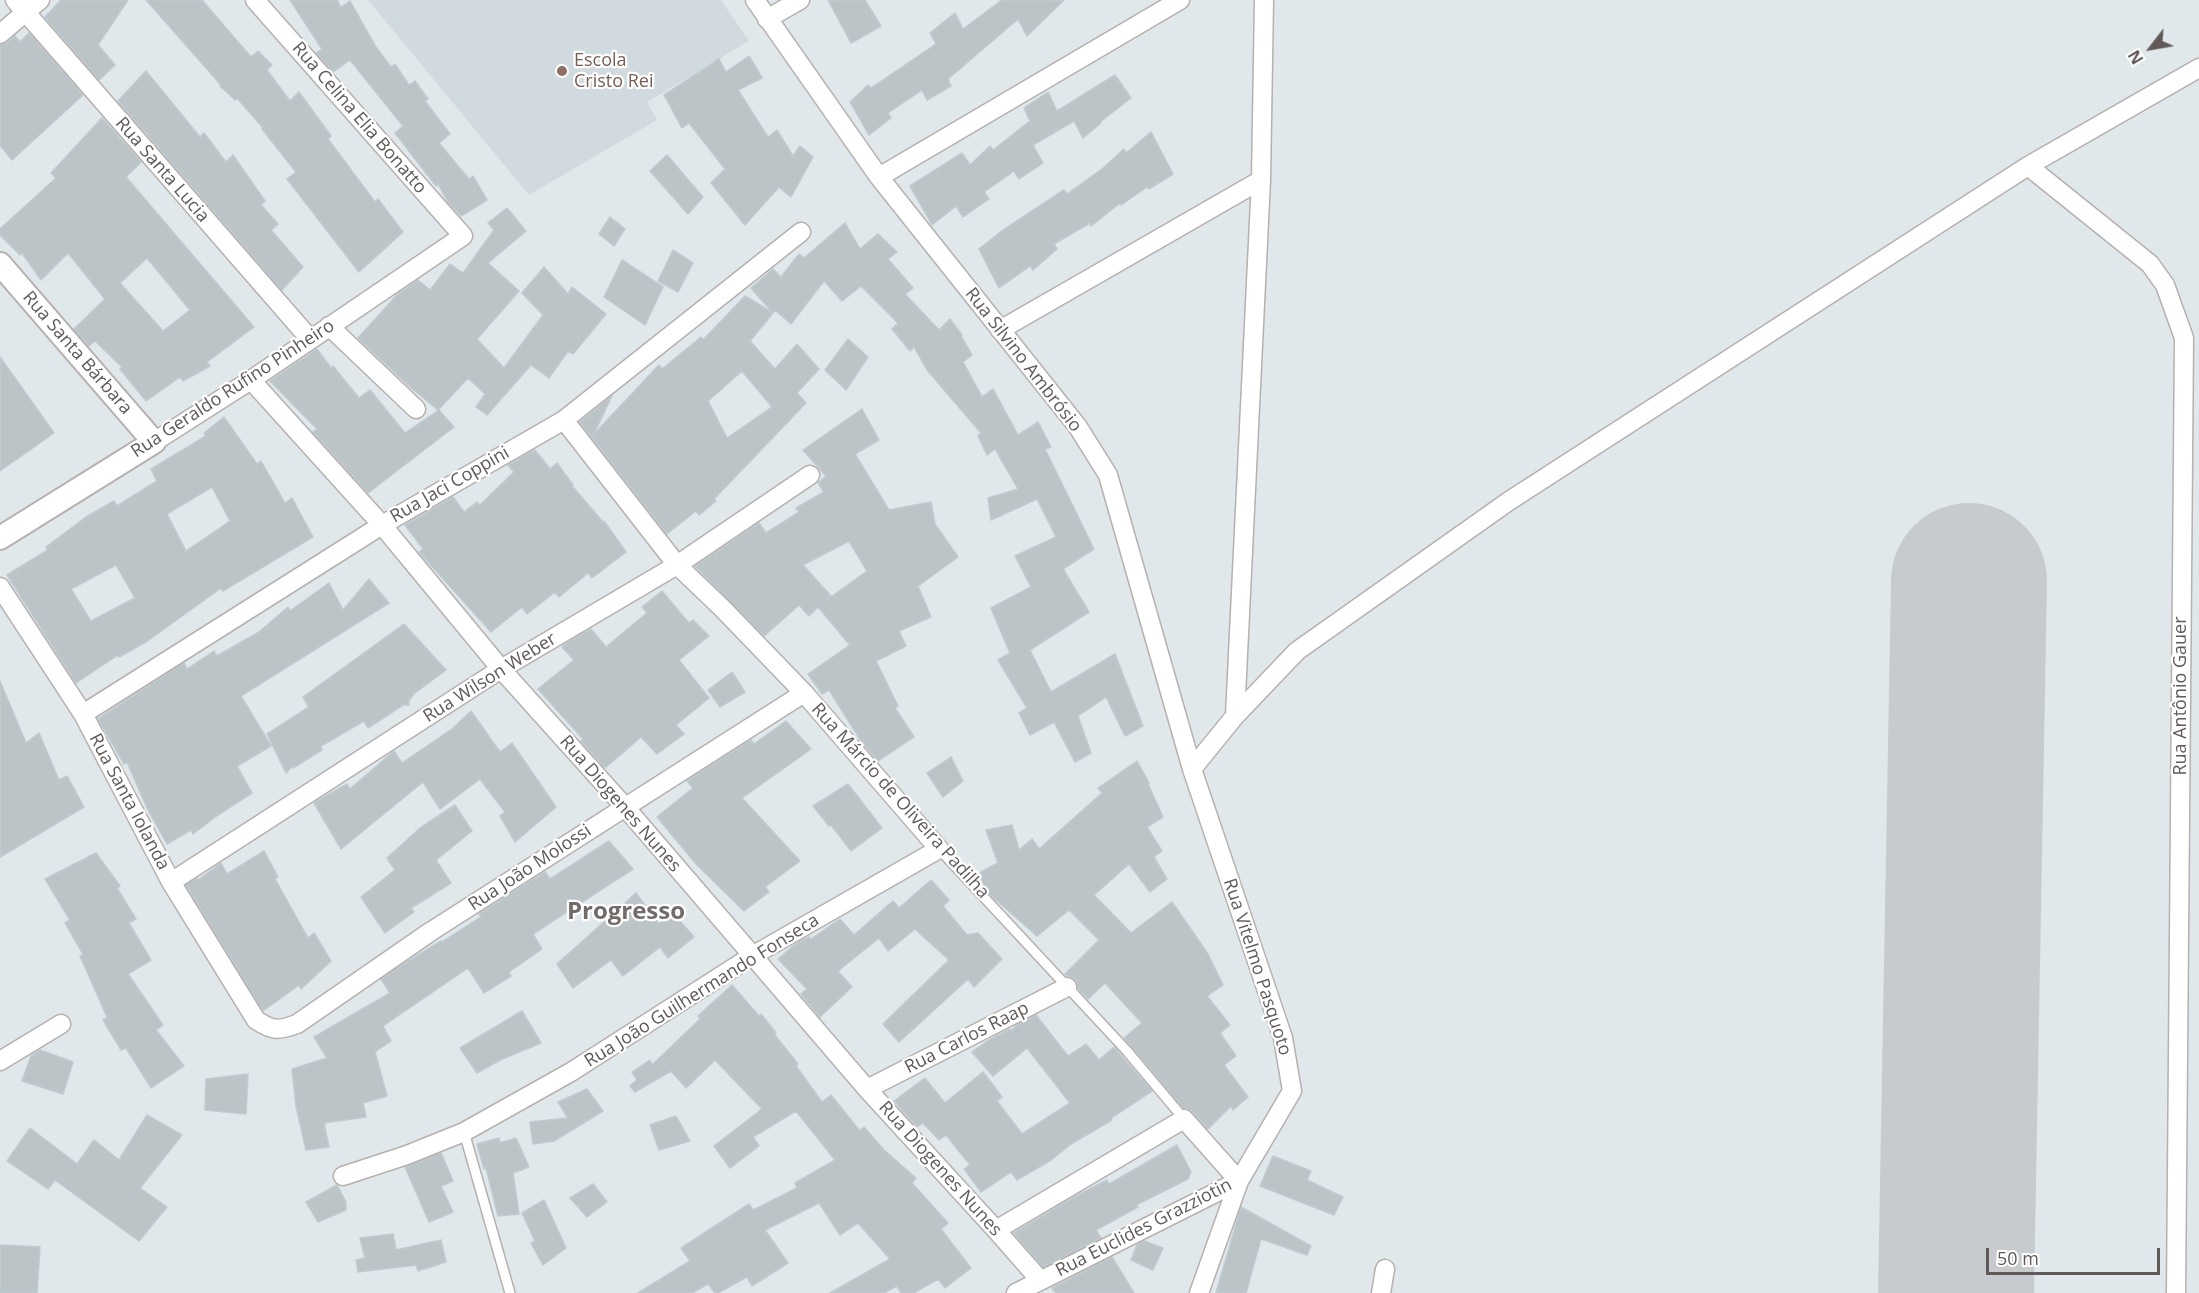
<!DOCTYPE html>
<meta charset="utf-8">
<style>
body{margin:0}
#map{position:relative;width:2199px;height:1293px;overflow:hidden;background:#e0e8ec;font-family:"Open Sans",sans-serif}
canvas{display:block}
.north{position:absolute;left:2121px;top:18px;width:60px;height:60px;-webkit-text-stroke:4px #fff;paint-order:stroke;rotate:239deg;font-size:16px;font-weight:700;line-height:24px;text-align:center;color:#615a59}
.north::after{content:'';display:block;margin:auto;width:21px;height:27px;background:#615a59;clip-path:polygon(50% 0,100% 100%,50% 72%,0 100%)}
.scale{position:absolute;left:1986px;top:1248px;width:174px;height:27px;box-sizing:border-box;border:3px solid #615a59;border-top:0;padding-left:8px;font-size:18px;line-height:21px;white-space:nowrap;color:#615a59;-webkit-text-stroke:4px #fff;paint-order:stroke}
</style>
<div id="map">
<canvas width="2199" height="1293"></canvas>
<div class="north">N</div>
<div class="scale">50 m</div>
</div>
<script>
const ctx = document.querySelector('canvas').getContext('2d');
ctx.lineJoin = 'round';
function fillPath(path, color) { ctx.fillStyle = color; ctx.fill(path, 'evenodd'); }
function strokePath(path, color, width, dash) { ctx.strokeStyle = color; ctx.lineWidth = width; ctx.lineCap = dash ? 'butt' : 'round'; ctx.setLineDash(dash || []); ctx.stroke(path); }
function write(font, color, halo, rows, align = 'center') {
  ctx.font = font + ' "Open Sans",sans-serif'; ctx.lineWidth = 4.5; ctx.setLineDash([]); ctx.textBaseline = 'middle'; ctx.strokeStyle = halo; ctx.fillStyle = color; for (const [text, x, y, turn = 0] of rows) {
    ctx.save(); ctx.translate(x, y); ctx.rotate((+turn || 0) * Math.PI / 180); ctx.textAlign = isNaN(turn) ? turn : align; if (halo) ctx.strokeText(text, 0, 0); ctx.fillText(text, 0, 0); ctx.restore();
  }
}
const education = new Path2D(`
 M368 0H721L749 41 647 102 657 120 529 195Z`);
const runway = new Path2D(`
 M1956 1293 1969 581`);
const building = new Path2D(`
 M61 0H128L98 45 115 65 99 80 45 17Z
 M146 0H202L251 57 258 51 272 65 267 70 290 101 299 92 331 136 328 139 375 202 378 199 403 232 359 272 287 179 296 172 262 129 263 128 237 98 235 100 220 86 221 85Z
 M290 0H337L341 7 350 1 376 47 391 67 395 64 409 85 415 81 428 99 425 101 450 134 439 143 469 179 473 176 487 200 461 216 448 202 438 184 436 186 395 133 403 126 350 60 333 72 316 53 322 49Z
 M828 0H865L881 26 851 43Z
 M1002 0H1064L1027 36 1018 19 948 79 951 86 927 100 922 90 888 113 891 118 869 135 850 102 868 85 871 88 936 44 930 33 955 13 963 29Z
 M29 33 83 95 12 160 0 145V45L7 43 15 36 20 42Z
 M749 56 762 78 738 90 768 137 777 130 793 156 800 146 813 157 791 197 779 187 745 225 711 183 725 169 689 123 682 128 664 95 719 59 726 72Z
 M146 71 200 137 204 133 226 162 233 155 265 201 261 205 278 224 271 230 303 267 282 290 118 101Z
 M1115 75 1131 98 1100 122 1101 123 1083 138 1074 121 1033 145 1043 163 1019 179 1014 171 984 192 989 199 963 217 956 206 932 225 910 186 962 153 970 165 990 146 993 150 1030 121 1024 108 1048 92 1057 111Z
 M102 118 141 162 126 177 254 327 207 362 210 366 183 381 180 377 146 401 120 369 122 367 95 341 89 346 74 329 105 299 68 253 41 280 22 253 20 255 0 235V229L56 178 51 173ZM147 258 190 310 163 331 120 283Z
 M1151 132 1173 174 1149 189 1147 187 1121 205 1120 203 1091 226 1090 223 1054 244 1057 249 1033 270 1030 266 999 288 979 249 1003 230 1064 190 1067 194 1102 169 1124 149 1126 153Z
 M667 155 703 197 688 214 650 171Z
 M507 208 526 231 488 263 519 291 477 339 504 368 543 315 522 293 544 267 568 294 572 287 606 314 573 354 568 351 549 378 531 365 487 415 476 407 485 394 468 378 438 410 410 387 358 338 397 295 418 280 430 290 450 264 463 273 494 230 488 223Z
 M610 217 625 229 614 246 599 234Z
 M845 223 860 249 878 234 897 252 888 259 913 288 905 294 939 330 950 319 962 335 961 336 972 355 963 362 982 397 993 389 1018 435 1038 422 1051 447 1045 449 1094 549 1063 569 1089 612 1030 650 1051 692 1115 654 1143 726 1125 736 1106 697 1078 716 1091 753 1075 762 1054 722 1030 735 1019 713 1027 708 998 660 1010 653 991 608 1031 587 1015 556 1056 537 1037 499 991 520 988 498 1018 489 995 449 987 455 978 436 981 433 927 370 914 347 910 351 892 329 898 323 861 286 842 301 824 281 791 324 775 310 773 313 751 288 773 269 781 277 799 254 804 258Z
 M673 250 693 263 678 292 658 281Z
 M622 260 663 287 645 325 604 297Z
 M745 296 773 313 750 341 775 369 797 344 819 369 797 393 806 403 714 499 716 501 699 515 696 511 667 534 580 422 612 396 594 434 659 365 662 369 701 337 703 340ZM742 371 772 407 727 438 708 401Z
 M848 339 868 357 846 390 825 370Z
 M317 349 331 368 333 366 359 398 370 390 405 433 439 410 454 427 368 493 313 432 317 429 270 381Z
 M0 357 54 433 0 471Z
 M862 409 879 440 855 454 889 510 931 502 935 524 958 557 918 586 931 617 899 631 906 646 876 661 898 706 895 708 914 737 878 761 863 744 829 690 822 694 808 674 850 645 818 607 809 616 799 605 764 636 695 566 759 523 766 533 799 512 796 508 824 492 818 483 826 476 803 450ZM849 541 867 571 824 602 831 596 803 565Z
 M224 417 257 464 261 461 285 503 292 498 313 537 223 591 221 588 146 642 119 657 118 655 76 683 7 575 48 550 46 547 86 517 114 501 117 506 157 481 151 469 206 436 204 433ZM212 487 230 521 186 551 167 514ZM116 565 135 598 91 621 71 589Z
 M535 450 550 469 557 463 573 485 572 486 603 522 604 521 626 552 592 578 588 573 559 597 555 592 527 614 522 607 491 632 419 552 423 549 405 525 453 497 464 512 477 502 480 505 514 472 508 465Z
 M369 579 389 603 241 696 271 746 237 766 252 793 218 815 193 834 191 830 167 844 147 808 127 762 124 764 98 719 184 663 187 669 214 651 217 656 259 632 288 607 290 611 329 583 343 610Z
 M662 591 689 623 693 620 709 636 679 660 709 698 676 725 684 734 657 754 641 737 605 768 581 741 583 739 538 689 574 660 562 647 565 644 591 629 606 647 647 613 642 607Z
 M404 624 446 670 415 693 409 700V705H403L368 728 364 721 321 746 322 750 293 768 292 766 286 773 267 734 309 707 303 697Z
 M732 672 745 692 720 707 708 690Z
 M0 681 26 743 39 733 59 780 67 776 84 807 0 857Z
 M471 711 500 752 512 743 556 807 515 842 500 816 505 812 480 779 440 809 423 782 341 849 314 803 347 784 350 789 394 751 402 763 452 729Z
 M786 721 811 749 742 798 800 861 765 887 769 892 744 911 697 865 657 817 693 788 687 781 751 740 754 744Z
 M951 757 963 781 943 797 927 773Z
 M1137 761 1149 783 1148 784 1163 817 1147 827 1162 851 1154 857 1167 879 1150 892 1129 864 1094 895 1131 933 1172 902 1208 954 1223 985 1207 996 1230 1025 1220 1033 1236 1056 1224 1065 1248 1097 1233 1110 1231 1106 1208 1129 1192 1111 1183 1108 1124 1038 1142 1023 1105 983 1088 999 1078 988 1077 982 1074 978 1065 974 1099 940 1069 910 1037 936 995 899 987 891 981 879V872L998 863 986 830 1012 825 1019 850 1032 839 1039 849 1102 793 1098 788Z
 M848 784 882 828 851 851 831 825 829 826 813 806Z
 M455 805 472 831 436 860 451 883 411 908 414 912 385 933 361 897 395 870 387 858 420 828Z
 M609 841 633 869 533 934 542 949 509 972 511 976 484 993 468 968 383 1026 391 1041 375 1052 387 1096 363 1103 366 1117 324 1123 329 1147 306 1150 296 1106 292 1069 327 1058 314 1037 390 993 381 979 410 960 441 941 442 942 481 917 479 914 545 872 550 879Z
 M264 851 278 877 275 879 308 938 314 933 331 961 301 989 299 985 263 1011 186 885 197 878 198 880 221 863 227 874Z
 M96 853 120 886 117 888 136 919 129 923 151 960 128 974 163 1025 156 1030 184 1066 151 1088 126 1048 121 1050 103 1020 107 1017 80 956 83 954 65 923 70 920 45 879Z
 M931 880 949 900 943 906 967 935 978 933 1002 959 974 987 968 979 899 1042 883 1024 949 960 915 929 888 951 879 938 838 971 852 987 820 1017 801 994 807 989 778 959 797 943 809 937 811 939 840 919 854 935 893 901 899 908Z
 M636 893 659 924 673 913 694 937 668 958 660 947 623 976 611 960 573 988 557 964Z
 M732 985 759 1016 761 1014 776 1033 774 1034 798 1064 796 1066 822 1102 831 1095 860 1131 864 1127 884 1150 916 1178 912 1183 948 1223 941 1229 971 1268 945 1288 938 1279 914 1293H901L897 1286 884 1293H830L890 1259 858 1223 840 1235 819 1203 765 1230 788 1263 752 1286 747 1277 718 1293H715L708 1284 692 1293H638L690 1261 681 1248 749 1204 753 1210 797 1188 795 1183 835 1160 796 1111 753 1137 759 1146 730 1168 714 1146 762 1109 715 1060 686 1088 671 1071 635 1092 630 1086 637 1080 632 1072 650 1060 652 1065 700 1019 698 1016Z
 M522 1011 541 1043 500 1060 477 1073 460 1048Z
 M1036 1015 1068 1056 1086 1044 1099 1060 1114 1047 1152 1091 1111 1118 1112 1120 1071 1144 1051 1160 1017 1180 1011 1172 981 1192 964 1169 970 1165 946 1135 939 1140 923 1123 917 1127 894 1101 925 1078 945 1103 983 1072 1002 1097 997 1101 1022 1134 1070 1103 1027 1048 993 1076 972 1052 989 1040 1010 1029 1011 1031 1017 1025Z
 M40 1050 73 1062 63 1094 22 1081 31 1056Z
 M248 1074 246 1114 205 1110 206 1079Z
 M587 1089 603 1111 554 1141 533 1144 530 1122 568 1118 558 1102Z
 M147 1115 182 1135 140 1188 167 1207 139 1241 55 1180 48 1189 7 1161 30 1128 77 1164 94 1140 119 1160Z
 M676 1116 690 1141 659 1150 650 1125Z
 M499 1138 500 1143 516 1138 529 1167 513 1173 519 1214 498 1216 486 1168 484 1169 477 1144Z
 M1177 1145 1191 1172 1188 1179 1136 1205 1138 1207 1096 1230 1101 1238 1043 1267 1014 1233 1074 1197 1107 1180 1109 1184Z
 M441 1153 453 1181 441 1186 453 1212 429 1222 405 1167Z
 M1273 1156 1311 1171 1307 1180 1343 1197 1334 1215 1260 1186Z
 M593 1184 607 1202 587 1217 570 1198Z
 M337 1185 346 1202V1210L318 1222 306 1202Z
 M544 1200 566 1248 543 1265 531 1243 535 1241 522 1213Z
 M1241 1207 1311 1246 1307 1255 1261 1239 1246 1293H1216Z
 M393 1234 396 1250 441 1240 446 1262 418 1271 416 1265 358 1272 356 1260 365 1258 360 1238Z
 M1144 1241 1163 1248 1153 1270 1131 1260 1137 1245Z
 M0 1245 40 1247 37 1293H0Z
 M1112 1257 1134 1293H1056L1052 1288Z`);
const service = new Path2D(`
 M939 849 1127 1051 1184 1119
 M464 1132 510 1293`);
const minor = new Path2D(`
 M15 0 310 339
 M755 0 879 177 1078 427 1108 475 1192 769 1283 1038 1292 1091 1239 1181 1199 1293
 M767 19 800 0
 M0 34 40 0
 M2028 166 2150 264 2165 285 2184 338 2176 1293
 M879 177 1180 0
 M329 326 416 409
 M1000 330 1261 180
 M251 380 382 525 501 669 625 807 867 1089 996 1230 1040 1280
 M154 442 251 380 463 236 255 0
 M0 587 83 714 171 882 256 1020C273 1031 278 1031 297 1024L430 932 804 693
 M83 714 382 525 564 420 801 232
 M1235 716 1261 180 1264 0
 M1192 769 1235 716 1297 651 1509 501 2028 166 2199 68
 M171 882 501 669 677 565 810 475
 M0 1061 61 1024
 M867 1089 1067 987
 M343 1176 407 1155 464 1132 571 1072 752 956 939 849 804 693 722 608 677 565 564 420
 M996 1230 1184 1119 1239 1181
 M1016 1293 1239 1181
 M1381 1293 1385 1269`);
const tertiary = new Path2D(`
 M0 264 154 442 0 538`);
const markers = [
 [562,71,6,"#8d6e63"]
];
const educationNames = [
 ["Escola",574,61],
 ["Cristo Rei",574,82]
];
const streetNames = [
 ["Rua Celina Elia Bonatto",359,118,49],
 ["Rua Santa Lucia",162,170,49],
 ["Rua Santa Bárbara",77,353,49],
 ["Rua Silvino Ambrósio",1023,360,52],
 ["Rua Geraldo Rufino Pinheiro",233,389,-33],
 ["Rua Jaci Coppini",450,485,-30],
 ["Rua Wilson Weber",490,678,-32],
 ["Rua Antônio Gauer",2181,696,-90],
 ["Rua Márcio de Oliveira Padilha",900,801,48],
 ["Rua Santa Iolanda",129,802,62],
 ["Rua Diogenes Nunes",620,804,49],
 ["Rua João Molossi",530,868,-33],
 ["Rua Vitelmo Pasquoto",1257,967,72],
 ["Rua João Guilhermando Fonseca",702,991,-32],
 ["Rua Carlos Raap",967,1038,-27],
 ["Rua Diogenes Nunes",940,1169,48],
 ["Rua Euclides Grazziotin",1144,1228,-27]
];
const districtNames = [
 ["Progresso",626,912]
];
fillPath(education, '#d1dade');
strokePath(runway, '#c8cbcd', 156);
fillPath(building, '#bcc4c7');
strokePath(building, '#becbd1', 1.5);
strokePath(service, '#b6b0ae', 12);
strokePath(minor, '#b6b0ae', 21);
strokePath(tertiary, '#b6b0ae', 26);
strokePath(service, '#fff', 9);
strokePath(minor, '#fff', 18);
strokePath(tertiary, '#fff', 22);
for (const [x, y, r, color] of markers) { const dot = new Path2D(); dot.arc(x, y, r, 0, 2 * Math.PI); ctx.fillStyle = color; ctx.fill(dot); strokePath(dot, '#fff', 2); }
write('18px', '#785e54', '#fff', educationNames, 'left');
write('18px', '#615a59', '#fff', streetNames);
write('bold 24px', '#736b6a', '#fff', districtNames);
</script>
